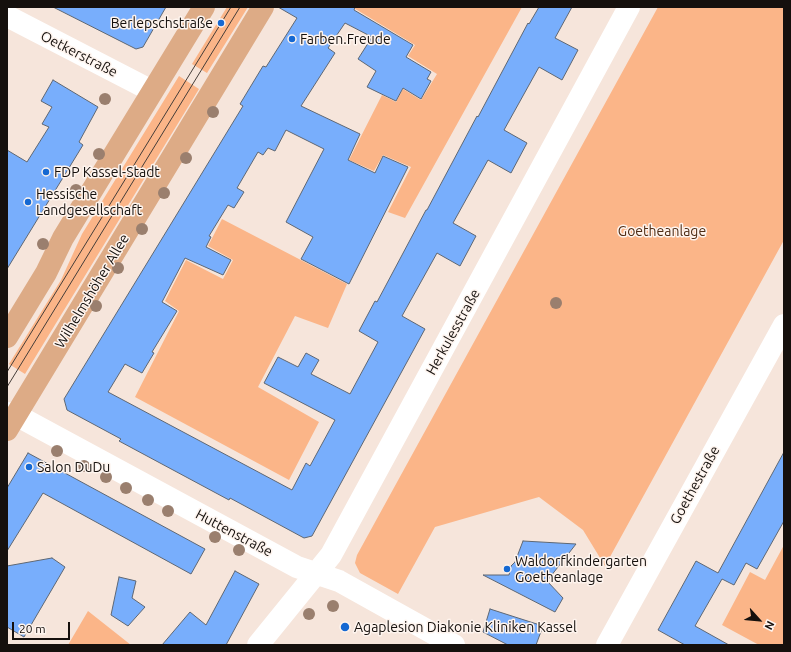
<!DOCTYPE html>
<meta charset="utf-8">
<style>
body{margin:0}
#map{position:relative;width:791px;height:652px;overflow:hidden;background:#f6e5db;font-family:Ubuntu,sans-serif}
canvas{display:block}
.frame{position:absolute;inset:0;border:8px solid #15100d;pointer-events:none}
.north{position:absolute;left:739px;top:600px;width:40px;height:40px;-webkit-text-stroke:3px #fef4ee;paint-order:stroke;rotate:117deg;font-size:11px;font-weight:700;line-height:16px;text-align:center;color:#15100d}
.north::after{content:'';display:block;margin:auto;width:14px;height:18px;background:#15100d;clip-path:polygon(50% 0,100% 100%,50% 72%,0 100%)}
.scale{position:absolute;left:12px;top:622px;width:58px;height:18px;box-sizing:border-box;border:2px solid #15100d;border-top:0;padding-left:5px;font-size:12px;line-height:14px;white-space:nowrap;color:#15100d;-webkit-text-stroke:3px #fef4ee;paint-order:stroke}
</style>
<div id="map">
<canvas width="791" height="652"></canvas>
<div class="frame"></div>
<div class="north">N</div>
<div class="scale">20 m</div>
</div>
<script>
const ctx = document.querySelector('canvas').getContext('2d');
ctx.lineJoin = 'round';
function paint(path, color) { ctx.fillStyle = color; ctx.fill(path, 'evenodd'); }
const poly = rows => new Path2D(rows.map(r => 'M' + r).join(''));
function trace(path, color, width, dash) { ctx.strokeStyle = color; ctx.lineWidth = width; ctx.lineCap = dash ? 'butt' : 'round'; ctx.setLineDash(dash || []); ctx.stroke(path); }
function label(font, color, halo, rows, align = 'center') {
  ctx.font = font + ' Ubuntu,sans-serif'; ctx.lineWidth = 3; ctx.setLineDash([]); ctx.textBaseline = 'middle'; ctx.strokeStyle = halo; ctx.fillStyle = color; for (const [text, x, y, turn = 0] of rows) {
    ctx.save(); ctx.translate(x, y); ctx.rotate((+turn || 0) * Math.PI / 180); ctx.textAlign = isNaN(turn) ? turn : align; if (halo) ctx.strokeText(text, 0, 0); ctx.fillText(text, 0, 0); ctx.restore();
  }
}
paint(poly([
 [227,7,248,7,207,73,192,64],
 [352,7,522,7,405,218,388,212,411,167,383,155,374,171,349,160,382,95,396,102,403,89,421,100,437,74,408,56,415,45],
 [658,7,784,7,784,240,605,566,583,530,539,497,435,527,398,594,360,573,355,563,357,555],
 [179,76,199,89,25,374,9,364,61,280,82,234],
 [222,219,347,284,328,328,295,316,258,387,319,422,289,480,135,397,179,311,165,301,186,260,223,279,233,260,208,246],
 [784,545,784,645,759,645,722,625,750,572,765,580],
 [88,611,131,645,68,645]
]), '#fbb588');
const building = poly([
 [53,7,166,7,143,47,136,49,53,7],
 [278,7,355,7,354,10,413,45,406,57,431,72,427,79,431,81,421,99,403,88,396,101,367,87,376,71,358,59,372,37,345,23,328,48,335,53,301,106,360,134,348,160,375,173,383,156,408,167,349,284,301,259,313,237,286,222,324,149,286,130,275,151,268,148,263,155,258,152,237,188,244,192,234,208,228,205,209,236,211,237,206,247,231,260,223,275,185,258,162,302,177,311,152,352,154,353,142,373,125,364,108,392,292,490,306,463,310,466,335,420,264,383,278,357,298,367,306,353,319,360,311,374,350,394,378,342,359,331,375,301,377,302,426,210,427,210,477,116,478,117,528,23,529,24,539,7,572,7,555,38,578,50,562,80,539,67,504,130,527,143,511,173,488,160,453,223,476,236,460,266,437,253,402,316,425,329,312,536,304,538,230,498,229,500,119,441,121,439,67,410,64,399,243,106,240,104,263,66,266,67,297,18,278,7],
 [53,80,98,107,79,142,83,145,7,269,7,150,27,162,49,127,42,124,52,107,41,101,53,80],
 [784,452,784,521,757,569,746,563,734,585,722,579,695,626,729,645,685,645,658,630,696,561,718,573,784,452],
 [28,453,205,549,191,574,43,493,7,551,7,488,28,453],
 [523,541,576,544,547,581,563,598,555,612,483,575,509,575,511,566,515,562,523,541],
 [52,558,65,567,24,637,7,627,7,566,52,558],
 [235,571,259,584,226,645,162,645,190,612,206,625,235,571],
 [119,577,136,581,132,598,145,607,128,626,111,615,119,577],
 [490,609,543,626,536,645,508,645,483,632,490,609]
]);
paint(building, '#78aefc');
trace(building, '#5e6773', 1);
trace(poly([
 [7,16,152,91],
 [7,413,16,415,297,567,339,581,454,645],
 [258,645,331,555,629,7],
 [607,645,784,325]
]), '#fff', 22);
trace(poly([
 [7,337,46,273,63,238,204,7],
 [7,430,263,7]
]), '#ddab86', 22);
trace(poly([
 [7,372,231,7],
 [7,387,240,7]
]), '#453d39', 1);
ctx.fillStyle = '#9a7f6e';
for (const [x, y] of [
 [105,99],
 [213,112],
 [99,154],
 [186,158],
 [76,190],
 [164,193],
 [142,229],
 [43,244],
 [118,268],
 [556,303],
 [96,306],
 [57,451],
 [84,466],
 [106,477],
 [126,488],
 [148,500],
 [168,511],
 [215,537],
 [239,550],
 [333,606],
 [309,614]
]) { ctx.beginPath(); ctx.arc(x, y, 6, 0, 2 * Math.PI); ctx.fill(); }
for (const [x, y, r, color] of [
 [221,23,4,"#1568d2"],
 [292,39,4,"#1568d2"],
 [46,172,4,"#1568d2"],
 [28,202,4,"#1568d2"],
 [29,467,4,"#1568d2"],
 [507,569,4,"#1568d2"],
 [345,627,5,"#1568d2"]
]) { const dot = new Path2D(); dot.arc(x, y, r, 0, 2 * Math.PI); ctx.fillStyle = color; ctx.fill(dot); trace(dot, '#fef4ee', 1.5); }
label('14px', '#15100d', '#fef4ee', [
 ["Berlepschstraße",213,23,"right"],
 ["Farben.Freude",300,39],
 ["FDP Kassel-Stadt",54,172],
 ["Hessische",36,194],
 ["Landgesellschaft",36,210],
 ["Salon DuDu",37,467],
 ["Waldorfkindergarten",515,561],
 ["Goetheanlage",515,577],
 ["Agaplesion Diakonie Kliniken Kassel",354,627]
], 'left');
label('14px', '#15100d', '#fef4ee', [
 ["Oetkerstraße",79,54,27],
 ["Wilhelmshöher Allee",92,291,-59],
 ["Herkulesstraße",453,332,-61],
 ["Goethestraße",695,485,-61],
 ["Huttenstraße",234,533,28]
]);
label('14px', '#4f2c14', '#fef4ee', [
 ["Goetheanlage",662,231]
]);
</script>
